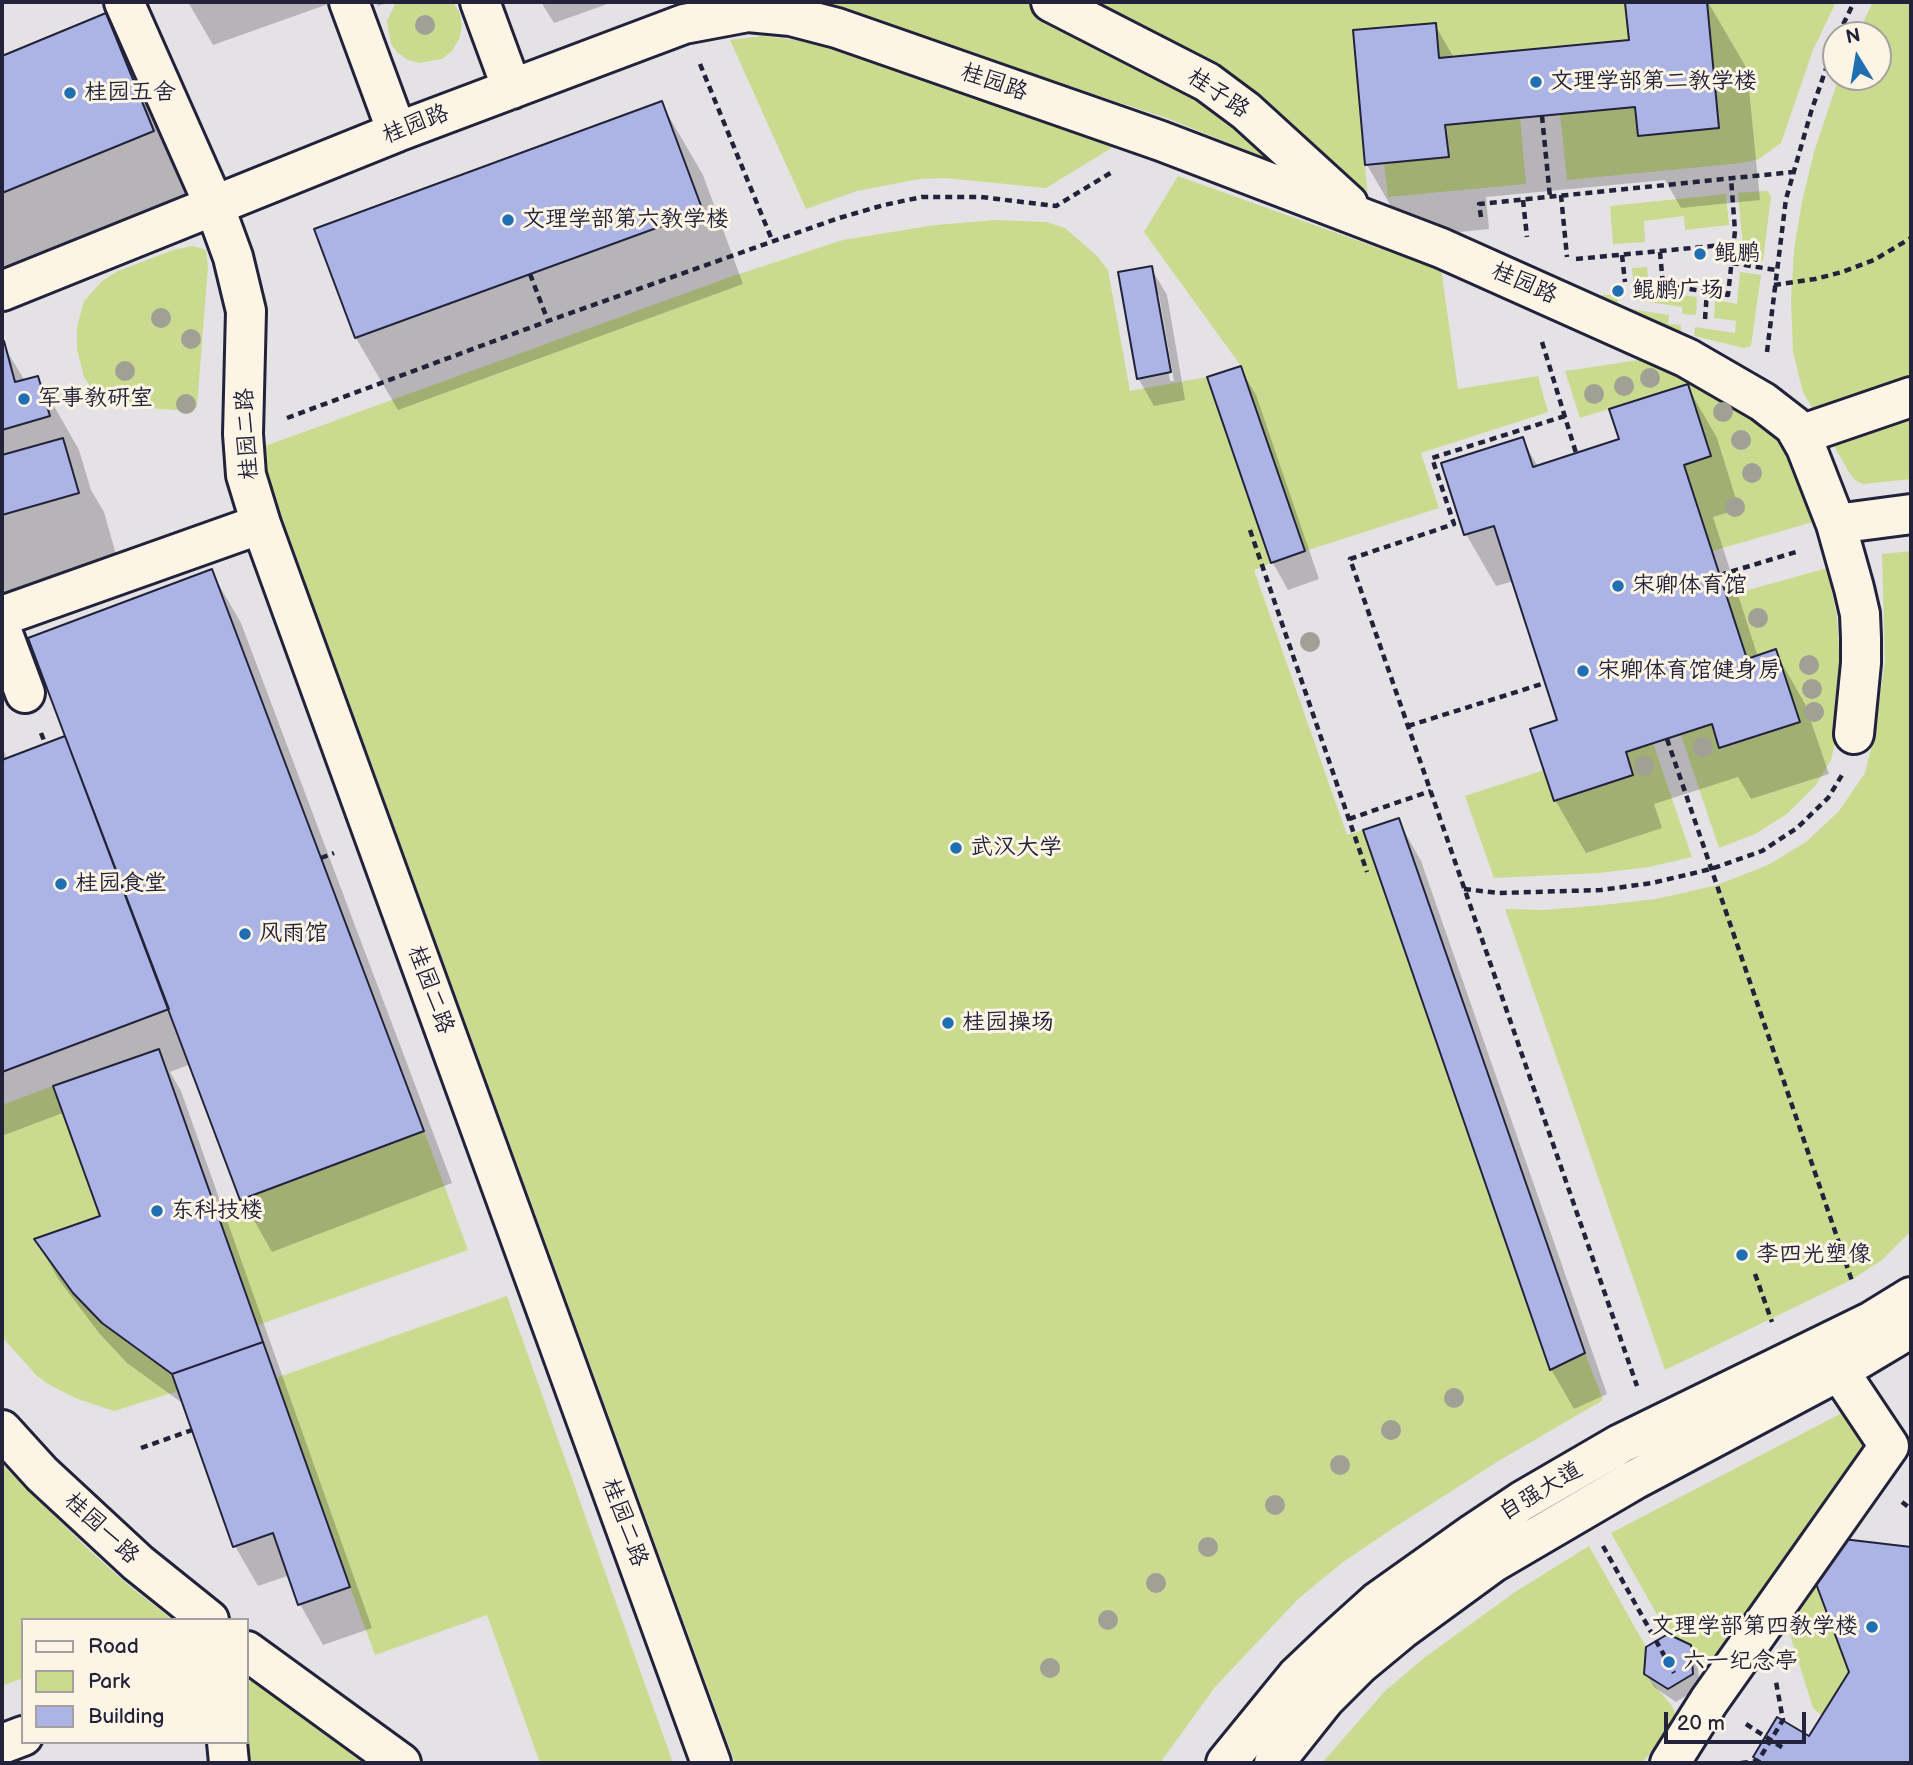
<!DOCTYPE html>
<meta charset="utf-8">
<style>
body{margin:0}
#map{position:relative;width:1913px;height:1765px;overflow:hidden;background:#fcf5e5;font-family:"Balsamiq Sans",sans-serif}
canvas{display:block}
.frame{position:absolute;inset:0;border:4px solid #22223b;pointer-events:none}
.legend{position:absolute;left:21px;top:1618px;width:228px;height:126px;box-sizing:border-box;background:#fcf5e5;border:2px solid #a5a1a1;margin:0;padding:9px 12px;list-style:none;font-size:21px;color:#22223b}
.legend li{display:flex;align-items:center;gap:14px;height:35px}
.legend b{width:35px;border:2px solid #a5a1a1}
.north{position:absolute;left:1822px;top:21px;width:70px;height:70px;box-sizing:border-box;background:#fcf5e5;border:2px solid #a5a1a1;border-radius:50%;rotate:349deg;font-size:19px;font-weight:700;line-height:28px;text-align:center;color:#22223b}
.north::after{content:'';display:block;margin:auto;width:24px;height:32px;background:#1f6fb2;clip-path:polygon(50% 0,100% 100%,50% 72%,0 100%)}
.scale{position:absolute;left:1664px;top:1712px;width:142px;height:32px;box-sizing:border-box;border:4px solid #22223b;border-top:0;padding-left:9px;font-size:21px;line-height:24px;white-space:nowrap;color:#22223b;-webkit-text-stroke:5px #fcf5e5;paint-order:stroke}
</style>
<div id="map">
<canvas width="1913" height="1765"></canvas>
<div class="frame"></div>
<ul class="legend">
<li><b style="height:9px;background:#fcf5e5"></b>Road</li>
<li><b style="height:19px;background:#cadb8f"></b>Park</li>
<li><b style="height:19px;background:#acb4e5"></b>Building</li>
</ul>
<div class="north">N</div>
<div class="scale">20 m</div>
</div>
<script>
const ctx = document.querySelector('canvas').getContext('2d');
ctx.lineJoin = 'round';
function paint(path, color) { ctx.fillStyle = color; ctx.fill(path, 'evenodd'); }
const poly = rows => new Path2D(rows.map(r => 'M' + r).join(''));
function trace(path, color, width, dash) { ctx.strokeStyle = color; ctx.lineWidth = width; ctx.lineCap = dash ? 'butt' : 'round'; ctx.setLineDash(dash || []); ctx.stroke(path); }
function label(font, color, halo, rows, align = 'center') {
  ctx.font = font + ' "Balsamiq Sans","LXGW WenKai TC",sans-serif'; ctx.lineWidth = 6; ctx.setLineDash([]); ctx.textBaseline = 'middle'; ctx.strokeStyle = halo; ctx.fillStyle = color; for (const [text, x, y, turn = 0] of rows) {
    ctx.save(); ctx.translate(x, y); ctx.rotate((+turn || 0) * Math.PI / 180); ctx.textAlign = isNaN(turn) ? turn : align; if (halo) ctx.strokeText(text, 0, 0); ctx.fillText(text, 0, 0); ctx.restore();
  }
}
paint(poly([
 [2,2,1911,2,1911,1763,2,1763],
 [1836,35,1878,35,1878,77,1836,77],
 [23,1620,247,1620,247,1742,23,1742]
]), '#e4e2e5');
paint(poly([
 [396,2,453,2,460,14,462,27,459,39,452,51,442,59,419,63,408,60,398,53,391,44,387,21],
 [817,2,1637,2,1625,3,1629,40,1439,58,1436,23,1353,30,1368,199,1169,119],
 [1707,2,1836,2,1813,50,1781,143,1759,159,1742,163,1567,180,1560,114,1635,107,1638,136,1719,128],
 [1873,2,1911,2,1911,479,1863,484,1855,480,1850,474,1803,392,1793,352,1791,300,1794,250,1802,202,1814,152,1839,77,1878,77,1878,35,1857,35],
 [762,36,820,43,1118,144,1046,188,945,178,919,179,857,191,806,209,730,40],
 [1520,118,1526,184,1388,197,1384,163,1448,157,1445,125],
 [1178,176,1395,254,1441,268,1458,389,1538,376,1548,412,1421,453,1439,508,1305,551,1241,366,1144,232],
 [1763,191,1767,191,1771,196,1763,261,1744,258,1738,193],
 [1726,194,1729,225,1685,230,1684,216,1644,221,1645,242,1613,244,1610,206],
 [996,220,1047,222,1065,228,1097,256,1108,270,1130,391,1207,377,1271,563,1254,570,1347,835,1363,830,1549,1369,1585,1353,1603,1400,1497,1462,1392,1529,1343,1562,1298,1599,1215,1687,1160,1763,735,1763,257,449,730,277,843,240,935,225],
 [193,246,206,250,208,266,197,407,189,411,108,405,101,402,84,377,77,349,77,327,84,301,102,281,118,271,173,250],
 [1647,267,1649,290,1697,297,1696,315,1682,314,1682,307,1635,300,1632,268],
 [1740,272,1761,275,1751,346,1744,348,1694,336,1695,327,1735,333,1736,321,1714,318,1715,300,1737,304],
 [1600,295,1617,295,1618,307,1669,315,1668,324,1681,325,1681,332,1601,312],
 [1646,359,1658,359,1778,432,1795,463,1813,522,1712,551,1684,465,1711,456,1688,384,1580,418,1565,371],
 [1911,551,1911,1231,1882,1260,1851,1280,1665,1370,1505,909,1544,910,1603,905,1656,899,1687,892,1717,885,1768,865,1806,842,1839,811,1865,773,1874,737,1885,662,1882,554],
 [1827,568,1837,617,1840,661,1838,730,1831,760,1816,785,1787,814,1755,834,1719,848,1681,735,1712,724,1719,747,1775,649,1747,659,1727,596],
 [1653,743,1692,857,1649,867,1599,873,1494,878,1465,796,1544,770,1554,801,1632,775,1626,752],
 [53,1086,100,1216,34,1240,73,1293,102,1323,172,1374,178,1391,114,1411,75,1398,48,1384,37,1376,2,1337,2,1105],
 [424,1131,468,1250,258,1325,215,1207,240,1200],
 [507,1296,673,1763,540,1763,487,1615,375,1655,350,1587,276,1378],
 [1842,1413,1865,1448,1717,1658,1695,1652,1678,1642,1668,1634,1611,1533],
 [2,1464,88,1549,127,1584,173,1620,23,1620,23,1678,2,1686],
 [1589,1546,1646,1647,1651,1681,1672,1706,1675,1713,1675,1723,1642,1763,1322,1763,1385,1691,1424,1658,1515,1592],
 [1815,1581,1849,1672,1822,1716,1813,1708,1786,1622],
 [258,1678,363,1763,249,1763,247,1682]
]), '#cadb8f');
paint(poly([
 [188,2,334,2,213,45],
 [376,2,390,2,378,6],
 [541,2,613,2,554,23],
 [1656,2,1708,2,1747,69,1760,200,1681,208,1665,180,1486,197,1489,229,1409,237,1367,165,1435,25,1454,58,1631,42,1627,4],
 [105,15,146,87,194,203,2,282,2,57],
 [661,103,703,175,743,284,398,410,356,338],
 [1151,268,1167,295,1185,400,1154,406,1138,378],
 [1155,295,1159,295,1174,381,1170,381],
 [2,343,25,381,38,378,79,450,91,490,104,512,119,565,2,598],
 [1240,368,1256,395,1319,579,1288,590,1273,563,1209,379],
 [1687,386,1717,438,1739,509,1713,517,1758,657,1775,651,1805,704,1829,774,1751,799,1738,777,1654,804,1662,828,1586,853,1555,800,1559,721,1514,581,1496,586,1466,534,1522,439,1538,467,1621,440],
 [211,571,241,623,452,1183,272,1252,242,1199,191,1064,170,1072,181,1091,372,1628,323,1645,300,1604,290,1575,258,1586,235,1546,185,1405,127,1363,99,1333,59,1280,36,1240,102,1217,65,1112,2,1136,2,746,7,760,67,737],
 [1398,820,1421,861,1607,1394,1574,1409,1551,1369],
 [1843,1541,1911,1549,1911,1763,1758,1763,1755,1757,1809,1739,1851,1673],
 [1689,1646,1697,1660,1700,1687,1676,1702,1654,1687,1646,1673]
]), '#0003');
const building = poly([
 [1637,2,1707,2,1719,128,1638,136,1635,107,1445,125,1449,157,1365,165,1353,30,1436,23,1439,58,1629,40,1625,3,1637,2],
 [106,13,154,131,2,193,2,56,106,13],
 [662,101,703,211,355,338,314,229,662,101],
 [1152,266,1171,372,1137,379,1118,272,1152,266],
 [2,341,4,341,15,382,38,376,50,416,2,430,2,341],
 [1241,366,1305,551,1271,563,1207,377,1241,366],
 [1688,384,1711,456,1684,465,1747,659,1776,649,1800,722,1719,748,1712,724,1626,752,1633,775,1554,801,1530,729,1557,720,1494,526,1464,535,1441,463,1523,437,1533,467,1619,439,1609,409,1688,384],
 [63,438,79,493,2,515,2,455,63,438],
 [212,569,424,1131,240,1200,28,638,212,569],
 [65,736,169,1009,2,1072,2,760,65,736],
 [1399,818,1585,1353,1550,1370,1363,830,1399,818],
 [159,1049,263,1342,172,1374,102,1323,73,1293,34,1239,100,1216,53,1086,159,1049],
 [263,1342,350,1587,298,1605,273,1533,233,1547,172,1374,263,1342],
 [1843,1539,1911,1547,1911,1763,1763,1763,1753,1757,1777,1717,1809,1736,1849,1672,1815,1581,1843,1539],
 [1668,1634,1691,1645,1693,1674,1668,1689,1644,1674,1646,1647,1668,1634]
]);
paint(building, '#acb4e5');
trace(building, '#22223b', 2);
const minor = poly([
 [124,2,214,205,233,257,246,311,243,434,246,475,261,524,711,1763],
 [349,2,397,132],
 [480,2,512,89],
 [1051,2,1207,82,1246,111,1348,204],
 [2,291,397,132,684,24,748,12,791,16,837,28,1161,141,1441,248,1687,358,1763,402,1794,426,1806,447,1836,524,1854,588,1860,614,1861,638,1861,663,1854,734],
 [1800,435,1911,397],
 [1836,524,1911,514],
 [2,616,261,524],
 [2,631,25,693],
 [2,1430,42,1474,138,1563,209,1620],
 [247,1651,401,1763],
 [227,1742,229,1763],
 [2,1744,23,1736],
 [1226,1763,1297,1676,1336,1639,1377,1602,1474,1533,1522,1501,1620,1444,1872,1321,1911,1297],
 [1274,1763,1325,1699,1360,1664,1401,1630,1494,1562,1634,1480,1839,1371,1911,1328],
 [1670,1763,1709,1701,1889,1446,1839,1371]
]);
trace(minor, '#22223b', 44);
trace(poly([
 [1838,35,1854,2],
 [700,64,772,240],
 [1542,116,1550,197],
 [1561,195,1567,257],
 [1523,200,1527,237],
 [1481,217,1479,204,1793,172],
 [1660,252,1663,285,1728,295,1735,231,1731,178],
 [1622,255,1625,282],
 [1576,259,1734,244],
 [1732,263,1776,270],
 [530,274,548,321],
 [1774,285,1815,279,1842,272,1874,260,1911,238],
 [1705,319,1707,291],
 [1542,342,1576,453],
 [1767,352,1786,199,1811,112,1836,40],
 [1565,416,1432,458,1454,524,1350,559,1637,1386],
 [287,418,548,321,839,218,884,205,922,197,981,197,1056,206,1112,172],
 [1250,530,1367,872],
 [1720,575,1799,551],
 [1408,726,1545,683],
 [41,733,45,743],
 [1667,739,1852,1281],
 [1349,819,1431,791],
 [321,858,334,853],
 [1464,889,1499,893,1601,890,1652,883,1711,869,1762,851,1797,828,1828,798,1842,775],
 [1755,1274,1772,1322],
 [141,1448,192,1430],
 [1902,1502,1911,1509],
 [1603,1546,1674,1673],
 [1746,1724,1786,1750],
 [1741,1763,1758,1761,1783,1720,1776,1682]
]), '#22223b', 4.5, [7, 5]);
trace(minor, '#fcf5e5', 38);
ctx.fillStyle = '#a0a095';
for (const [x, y] of [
 [425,25],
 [161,318],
 [191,339],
 [125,371],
 [1650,378],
 [1624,386],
 [1594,394],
 [186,404],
 [1723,412],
 [1741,440],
 [1752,473],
 [1735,507],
 [1758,618],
 [1310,642],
 [1809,665],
 [1812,689],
 [1814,712],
 [1703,747],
 [1644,766],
 [1454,1398],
 [1391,1430],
 [1340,1465],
 [1275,1505],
 [1208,1547],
 [1156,1583],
 [1108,1620],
 [1050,1668]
]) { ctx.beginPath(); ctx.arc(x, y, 10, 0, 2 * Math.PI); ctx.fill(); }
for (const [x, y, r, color] of [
 [1536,82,7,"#1f6fb2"],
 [70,93,7,"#1f6fb2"],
 [508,220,7,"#1f6fb2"],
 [1700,254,7,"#1f6fb2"],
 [1618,291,7,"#1f6fb2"],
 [24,399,7,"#1f6fb2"],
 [1618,586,7,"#1f6fb2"],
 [1583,671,7,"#1f6fb2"],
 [956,848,7,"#1f6fb2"],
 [61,884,7,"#1f6fb2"],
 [245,934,7,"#1f6fb2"],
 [948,1023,7,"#1f6fb2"],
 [157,1211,7,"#1f6fb2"],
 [1742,1255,7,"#1f6fb2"],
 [1872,1627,7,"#1f6fb2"],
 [1669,1662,7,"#1f6fb2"]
]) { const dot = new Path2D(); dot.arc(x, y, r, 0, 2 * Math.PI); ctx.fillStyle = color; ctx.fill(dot); trace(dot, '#fcf5e5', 2.5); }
label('23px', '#22223b', '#fcf5e5', [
 ["文理学部第二教学楼",1550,82],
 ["桂园五舍",84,93],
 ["文理学部第六教学楼",522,220],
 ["鲲鹏",1714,254],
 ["鲲鹏广场",1632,291],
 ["军事教研室",38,399],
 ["宋卿体育馆",1632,586],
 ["宋卿体育馆健身房",1597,671],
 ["武汉大学",970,848],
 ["桂园食堂",75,884],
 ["风雨馆",259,934],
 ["桂园操场",962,1023],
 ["东科技楼",171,1211],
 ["李四光塑像",1756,1255],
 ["文理学部第四教学楼",1858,1627,"right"],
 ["六一纪念亭",1683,1662]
], 'left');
label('23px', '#22223b', '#fcf5e5', [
 ["桂园路",994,83,19],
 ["桂子路",1218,94,34],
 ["桂园路",416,125,-21],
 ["桂园路",1524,284,24],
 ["桂园二路",248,434,-93],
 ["桂园二路",430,990,70],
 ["自强大道",1541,1492,-31],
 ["桂园二路",624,1523,70],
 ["桂园一路",101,1529,43]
]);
</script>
